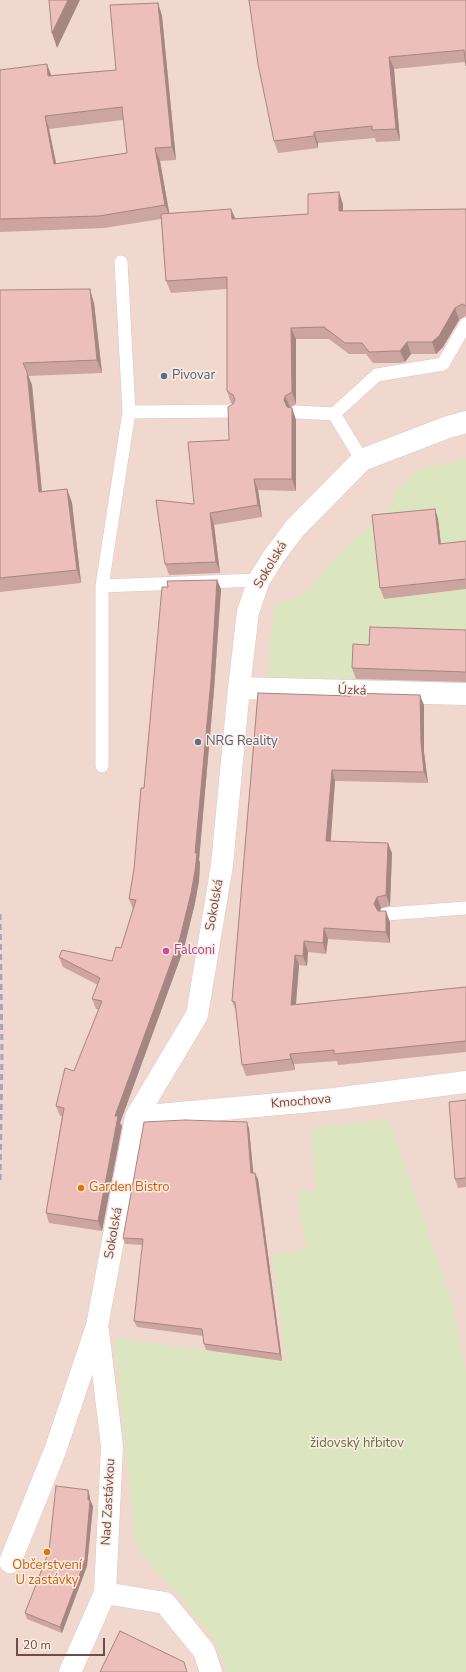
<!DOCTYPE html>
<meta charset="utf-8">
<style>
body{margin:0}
#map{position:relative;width:466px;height:1672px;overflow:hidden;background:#fae8e0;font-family:"Nunito Sans",sans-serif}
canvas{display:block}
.scale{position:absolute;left:16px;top:1638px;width:89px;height:18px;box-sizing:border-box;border:2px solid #6e4c4a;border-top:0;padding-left:5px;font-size:12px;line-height:14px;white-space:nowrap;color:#6e4c4a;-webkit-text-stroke:3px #fdede5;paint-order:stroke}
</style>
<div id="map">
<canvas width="466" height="1672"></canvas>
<div class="scale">20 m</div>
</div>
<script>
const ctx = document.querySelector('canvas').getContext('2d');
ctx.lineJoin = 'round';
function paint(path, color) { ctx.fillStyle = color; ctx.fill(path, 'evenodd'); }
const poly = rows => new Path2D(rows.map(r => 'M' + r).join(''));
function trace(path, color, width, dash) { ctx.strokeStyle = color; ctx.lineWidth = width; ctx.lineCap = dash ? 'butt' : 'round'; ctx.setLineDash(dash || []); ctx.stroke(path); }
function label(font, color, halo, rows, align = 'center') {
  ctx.font = font + ' "Nunito Sans",sans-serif'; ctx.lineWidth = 3; ctx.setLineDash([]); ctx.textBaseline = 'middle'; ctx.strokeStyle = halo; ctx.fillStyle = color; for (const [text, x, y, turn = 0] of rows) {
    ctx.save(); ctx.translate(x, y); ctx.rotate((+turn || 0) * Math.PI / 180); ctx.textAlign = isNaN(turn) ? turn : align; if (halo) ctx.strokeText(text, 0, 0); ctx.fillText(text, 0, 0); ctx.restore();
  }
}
paint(poly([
 [0,0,466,0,466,1672,0,1672]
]), '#f1d8cf');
paint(poly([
 [466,458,466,552,384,599,466,589,466,641,373,655,357,655,356,681,267,677,274,605,301,596,345,548,386,512,397,490,420,469],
 [389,1119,453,1304,466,1374,466,1672,226,1672,215,1641,177,1594,138,1549,136,1549,114,1338,286,1361,272,1255,306,1249,297,1191,316,1191,311,1128]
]), '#dbe5c0');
const lane = poly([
 [121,262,129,412,102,586,259,580],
 [129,412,231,411],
 [296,412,334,414,362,460],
 [334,414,377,375,443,364,466,324],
 [102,766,102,586],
 [386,914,466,908]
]);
const street = poly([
 [239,688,466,694],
 [136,1117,334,1099,466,1082],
 [10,1562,55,1451,97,1326,136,1117,197,1015,222,865,239,688,248,612,259,580,274,556,295,528,362,460,448,427,466,422],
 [105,1593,165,1603,204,1651,211,1672],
 [70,1672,105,1593,112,1446,98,1331]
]);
trace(lane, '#dfc5c0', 14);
trace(street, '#dfc5c0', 23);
trace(lane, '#fff', 13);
trace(street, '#fff', 22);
trace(poly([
 [0,914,2,1052,0,1184]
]), '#a8a1c1', 3, [6, 4]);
paint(poly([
 [466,0,465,62,394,69,400,141,376,142,375,138,318,143,318,148,278,153,274,141],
 [158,3,162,16,176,160,160,161,169,213,235,219,308,214,343,204,343,211,466,209,466,316,459,320,443,347,436,354,411,354,405,362,400,363,373,363,366,354,349,354,329,339,296,339,296,404,289,408,292,408,296,420,296,491,258,490,262,517,214,525,220,573,169,575,165,564,194,504,229,440,233,404,231,403,227,391,227,289,171,293,166,281,161,219,104,228,0,232,0,70,51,75,116,70],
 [123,120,127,153,56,164,49,129],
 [0,290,94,303,102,373,28,376,32,385,42,491,67,489,72,503,81,583,0,592],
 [435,509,438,519,441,544,466,541,466,589,384,599,380,588],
 [217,580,221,589,214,690,199,860,200,863,199,881,195,903,184,948,120,1123,122,1126,102,1231,49,1223,46,1213,62,1116,60,1116,56,1106,74,1071,99,1010,96,1009,92,999,98,985,63,967,59,957,112,961,121,948,133,909,129,899,134,869,144,788,168,587],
 [466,630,466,682,356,679,352,668,369,645],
 [258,693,424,705,424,752,428,783,335,781,330,842,392,853,390,906,381,908,380,911,390,922,390,943,328,939,326,954,308,952,307,966,299,965,296,1004,466,987,466,1052,338,1065,337,1061,294,1064,295,1070,246,1076,242,1065,236,1011,232,1001],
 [466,1100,466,1187,458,1188,455,1179],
 [249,1128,253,1173,258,1179,282,1361,206,1350,204,1344,203,1336,137,1327,134,1321,143,1245,125,1244,123,1238],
 [90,1497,90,1500,93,1506,87,1566,62,1633,27,1619,25,1613]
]), '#cca4a0');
paint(poly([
 [68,0,80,0,57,48,52,33],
 [158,3,162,16,176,160,172,147],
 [389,57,394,69,400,141,396,129],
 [47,64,52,77,48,76],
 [45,116,49,129,59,177,54,164],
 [314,132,318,143,318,148,314,136],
 [155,148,160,161,170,217,165,205],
 [339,192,343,204,343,222,339,211],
 [231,209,236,220,232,219],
 [90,289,94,303,102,373,97,360],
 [455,308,459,320,443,347,436,354,432,342],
 [291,328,296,339,296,404,292,392],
 [407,342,411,354,405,362,400,351],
 [27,372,32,385,43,505,39,492],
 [285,396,290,407,288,412,284,400],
 [292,408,296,420,296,491,292,479],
 [254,479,258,490,262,517,258,505],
 [67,489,72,503,81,583,77,570],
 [435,509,438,519,442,555,439,544],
 [210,513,214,525,220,573,216,562],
 [217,580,221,589,214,690,199,860,200,863,199,881,195,903,184,948,120,1123,122,1126,102,1231,98,1221,115,1116,195,853],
 [420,695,424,705,424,752,428,783,424,772,421,742],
 [332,770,335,781,330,852,326,841],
 [388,843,392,853,390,906,386,895],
 [377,897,381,908,378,914,374,904],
 [386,911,390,922,390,943,386,932],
 [324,928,328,939,326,954,323,943],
 [304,941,308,952,307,966,303,956],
 [295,955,299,965,295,1015,291,1005],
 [290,1054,294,1064,295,1070,291,1059],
 [247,1122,249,1128,254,1180,251,1173],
 [255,1173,258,1179,282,1361,280,1354],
 [88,1490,90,1497,90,1505,90,1500,93,1506,87,1566,62,1633,60,1627,88,1500]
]), '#a68682');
const building = poly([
 [49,0,68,0,52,33,49,0],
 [249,0,466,0,466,66,464,50,389,57,396,129,372,130,372,126,314,132,314,136,274,141,258,64,249,0],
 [158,3,172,147,155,148,165,205,99,216,0,219,0,70,47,64,48,76,116,70,110,5,158,3],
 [122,107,127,153,54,164,45,116,122,107],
 [339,192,339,211,466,209,466,306,462,304,455,308,439,336,432,342,407,342,400,351,395,351,369,352,362,343,345,343,324,327,291,328,292,392,285,396,284,400,287,407,292,408,292,479,254,479,258,505,210,513,216,562,165,564,156,500,194,504,188,442,229,440,228,407,233,404,235,400,233,395,227,391,227,277,166,281,161,214,231,209,232,219,308,214,308,194,339,192],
 [90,289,97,360,23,363,27,372,39,492,67,489,77,570,0,578,0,290,90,289],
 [435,509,439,544,466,541,466,579,380,588,372,515,435,509],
 [217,580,211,680,195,853,197,853,195,871,191,893,180,938,115,1116,118,1116,98,1221,46,1213,64,1108,56,1106,65,1068,74,1071,102,1001,92,999,100,978,59,957,62,950,112,961,116,947,121,948,136,900,129,899,134,869,141,788,144,788,162,587,168,587,167,581,217,580],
 [370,627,466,630,466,672,352,668,353,644,369,645,370,627],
 [258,693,351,696,351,693,420,695,421,742,424,772,332,770,326,841,388,843,386,895,377,897,374,904,378,911,386,911,386,932,324,928,323,943,304,941,303,956,295,955,291,1005,466,987,466,1041,334,1054,334,1050,290,1054,291,1059,242,1065,235,1002,232,1001,258,693],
 [466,1100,466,1178,455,1179,449,1102,466,1100],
 [185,1120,247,1122,251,1173,255,1173,280,1354,204,1344,202,1329,134,1321,143,1239,123,1238,144,1122,185,1120],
 [56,1486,88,1490,88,1500,90,1500,85,1560,60,1627,25,1613,49,1551,56,1486],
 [120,1631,184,1662,187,1672,100,1672,120,1631]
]);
paint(building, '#edbfba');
trace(building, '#a68682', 1);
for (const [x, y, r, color] of [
 [164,376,4,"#5c6f8a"],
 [198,742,4,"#5c6f8a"],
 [166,951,4,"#d1479c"],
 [81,1188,4,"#e8710a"],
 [47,1552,4,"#e8710a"]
]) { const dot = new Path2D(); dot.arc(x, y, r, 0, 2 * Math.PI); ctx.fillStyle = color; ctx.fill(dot); trace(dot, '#fdede5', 1.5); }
label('13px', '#4e5e75', '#fdede5', [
 ["Pivovar",172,376],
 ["NRG Reality",206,742]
], 'left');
label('13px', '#6e4c4a', '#fdede5', [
 ["Sokolská",271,565,-59],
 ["Úzká",352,691,2],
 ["Sokolská",215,905,-80],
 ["Kmochova",301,1102,-5],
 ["Sokolská",114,1233,-80],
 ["Nad Zastávkou",109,1502,-87]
]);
label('13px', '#b23c85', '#fdede5', [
 ["Falconi",174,951]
], 'left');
label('13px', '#c56008', '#fdede5', [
 ["Garden Bistro",89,1188],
 ["Občerstvení",47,1566,"center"],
 ["U zastávky",47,1581,"center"]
], 'left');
label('13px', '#607343', '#fdede5', [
 ["židovský hřbitov",357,1444]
]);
</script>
